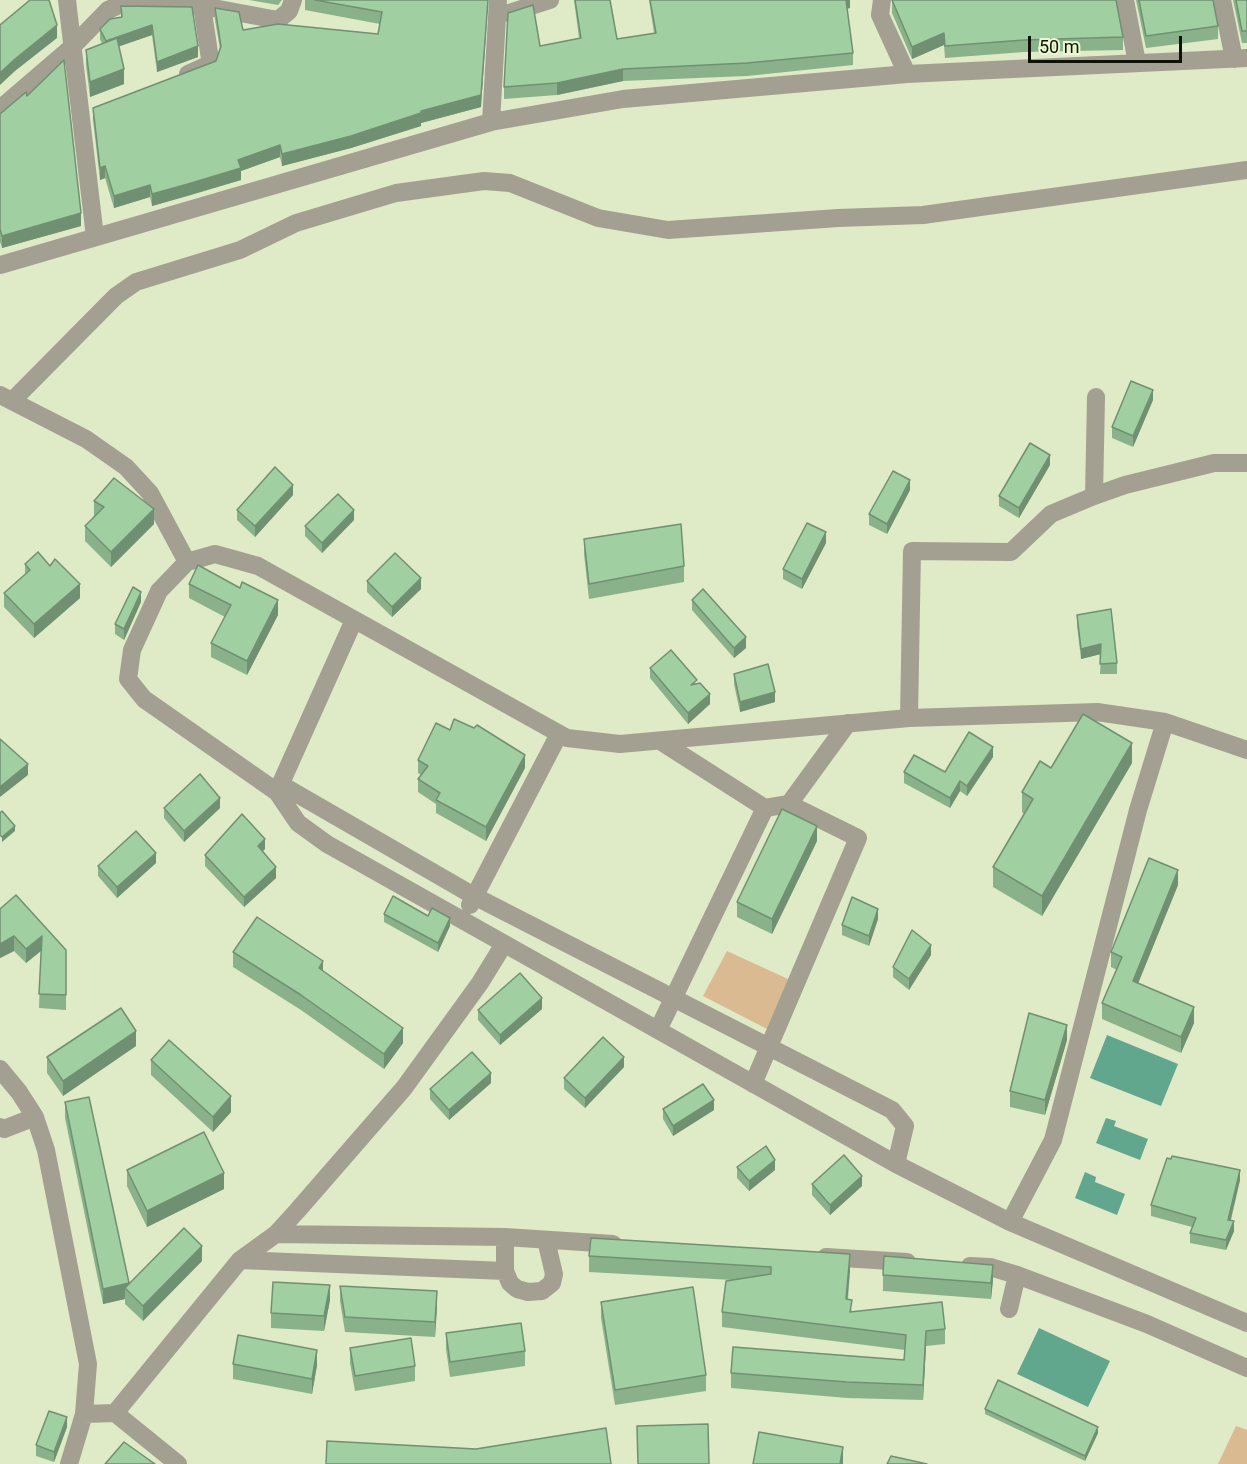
<!DOCTYPE html>
<style>
body{margin:0}
#map{position:relative;width:1247px;height:1464px;overflow:hidden;background:#dfeac6;font-family:Roboto,sans-serif}
canvas{display:block}
.scale{position:absolute;left:1028px;top:36px;width:154px;height:27px;box-sizing:border-box;border:3px solid #0f1307;border-top:0;padding-left:8px;font-size:18px;line-height:21px;white-space:nowrap;color:#0f1307;-webkit-text-stroke:4px #ecf8d3;paint-order:stroke}
</style>
<div id="map">
<canvas width="1247" height="1464"></canvas>
<div class="scale">50 m</div>
</div>
<script>
const ctx = document.querySelector('canvas').getContext('2d');
ctx.lineJoin = 'round';
function paint(path, color) { ctx.fillStyle = color; ctx.fill(path, 'evenodd'); }
const poly = rows => new Path2D(rows.map(r => 'M' + r).join(''));
function trace(path, color, width, dash) { ctx.strokeStyle = color; ctx.lineWidth = width; ctx.lineCap = dash ? 'butt' : 'round'; ctx.setLineDash(dash || []); ctx.stroke(path); }
paint(poly([
 [727,951,788,979,769,1030,703,996],
 [1236,1426,1247,1430,1247,1464,1218,1464]
]), '#dabb91');
paint(poly([
 [1107,1035,1178,1064,1161,1106,1090,1078],
 [1106,1118,1116,1121,1114,1126,1148,1139,1140,1160,1096,1143],
 [1085,1172,1096,1177,1095,1182,1125,1194,1117,1215,1075,1198],
 [1039,1328,1110,1361,1088,1407,1017,1374]
]), '#61a78d');
trace(poly([
 [67,0,95,237],
 [882,0,880,15,907,74],
 [1125,0,1137,63],
 [1222,0,1234,59],
 [509,13,550,0],
 [188,74,208,65,210,59,202,6],
 [0,109,72,47,108,10,119,5,202,6,278,20,289,11,293,0],
 [491,122,498,0],
 [0,265,491,122,623,99,907,74,1247,58],
 [0,395,86,439,126,467,150,493,187,562],
 [13,400,116,296,136,282,240,250,296,223,396,193,484,181,510,183,598,218,668,230,838,218,923,215,1247,170],
 [1094,496,1096,397],
 [909,718,912,551,1011,552,1051,514,1094,496,1125,485,1214,463,1247,463],
 [660,741,765,808,789,804,858,838,753,1084],
 [1247,750,1165,722,1097,712,909,718,620,744,567,738,258,566,215,554,187,562,159,591,132,650,128,679,144,699,277,792,298,823,327,844,896,1164,1010,1222,1247,1323],
 [280,784,474,896,892,1110,905,1126,896,1164],
 [277,792,354,620],
 [789,804,848,723],
 [470,905,559,734],
 [658,1030,765,808],
 [0,1069,19,1092,35,1117,46,1150,88,1364,84,1414,69,1464],
 [0,1127,4,1129,35,1117],
 [1010,1222,1053,1140,1138,810,1165,722],
 [276,1234,505,1237,613,1244],
 [505,1237,505,1271,510,1283,517,1289,528,1292,542,1291,552,1283,554,1274,546,1240],
 [826,1257,907,1262],
 [240,1260,505,1271],
 [970,1266,990,1267,1017,1275,1147,1324,1247,1368],
 [1009,1309,1017,1275],
 [115,1413,178,1464],
 [84,1414,115,1413,240,1260,276,1234,297,1211,404,1088,480,983,504,944]
]), '#a3a091', 18);
paint(poly([
 [249,0,282,0,278,5],
 [305,0,488,0,481,107,421,123,421,126,351,148,282,166,280,157,241,171,241,180,188,196,152,206,150,197,114,208,105,178,100,180,93,120,93,108,216,61,220,49,215,20,215,8,243,30,378,34,380,24,305,10],
 [574,0,610,0,617,39,654,33,649,0,850,0,850,8,847,9,853,53,853,65,747,76,623,81,557,95,504,99,504,87,540,46,579,38],
 [892,0,1123,37,1123,50,1024,52,945,58,944,45,912,59,892,13],
 [1136,0,1213,0,1218,26,1218,39,1146,48],
 [1233,0,1247,0,1247,43,1242,43],
 [121,6,198,57,157,72,152,35,119,46,124,84,90,97,86,65,86,50,102,44,100,39,100,29,121,17],
 [0,114,81,226,2,248,0,242],
 [1153,400,1133,447,1112,438,1112,427],
 [1050,465,1019,518,999,506,999,496],
 [910,490,887,534,869,525,869,514],
 [293,495,255,537,237,520,237,510],
 [94,501,154,524,111,567,85,541,85,526,94,516],
 [354,520,322,553,305,536,305,526],
 [584,539,684,566,684,582,589,599,584,554],
 [826,543,802,589,783,579,783,569],
 [25,564,80,598,34,638,4,607,4,593,25,574],
 [367,581,421,589,392,617,367,592],
 [189,584,240,588,278,615,247,675,211,657,211,643,225,617,189,598],
 [692,600,746,648,734,658,692,610],
 [141,602,124,640,115,634,115,624],
 [1077,615,1117,663,1117,674,1100,674,1101,654,1081,659,1077,625],
 [650,668,697,684,710,704,688,724,650,678],
 [734,674,775,702,740,712,734,684],
 [993,757,967,796,960,791,950,808,904,783,904,772,945,772],
 [418,760,525,768,486,841,436,813,436,804,418,792,418,779,421,775,418,773],
 [1132,763,1042,916,993,887,993,867,1024,814,1022,812,1022,792,1051,768],
 [164,808,220,808,184,842,164,818],
 [817,841,772,934,737,917,737,902],
 [265,849,262,851,276,878,244,907,205,866,205,855],
 [156,863,117,898,98,876,98,866],
 [1178,885,1138,983,1194,1023,1181,1053,1102,1019,1102,1003,1117,970,1111,967,1111,952],
 [0,909,66,950,66,1010,39,1008,41,951,26,963,14,951,0,958],
 [384,914,450,926,438,952,384,922],
 [878,919,869,946,842,935,842,925],
 [233,952,323,971,403,1043,384,1069,301,1010,233,967],
 [931,955,909,990,893,977,893,967],
 [542,1009,500,1045,478,1020,478,1010],
 [1067,1040,1045,1115,1010,1107,1010,1091],
 [136,1046,63,1096,47,1073,47,1057],
 [151,1060,231,1112,213,1132,151,1075],
 [624,1067,585,1108,564,1089,564,1078],
 [491,1083,449,1120,430,1099,430,1089],
 [65,1102,129,1285,202,1261,143,1321,125,1304,125,1299,103,1304,65,1118],
 [663,1109,714,1110,673,1136,663,1119],
 [737,1167,775,1170,749,1191,737,1178],
 [127,1170,224,1189,147,1227,127,1186],
 [1240,1180,1231,1220,1234,1231,1226,1250,1190,1243,1190,1233,1192,1227,1151,1216,1151,1205],
 [812,1184,862,1186,830,1215,812,1195],
 [589,1256,850,1270,848,1299,852,1312,945,1329,945,1344,926,1346,923,1400,847,1398,731,1388,731,1373,904,1360,905,1350,722,1327,722,1312,732,1280,589,1272],
 [883,1275,993,1280,991,1299,883,1291],
 [340,1286,437,1306,435,1337,345,1332,340,1301],
 [330,1300,324,1331,271,1328,271,1313],
 [601,1302,706,1375,706,1391,615,1405,601,1318],
 [446,1333,525,1351,525,1366,450,1377,446,1349],
 [350,1348,415,1366,415,1381,355,1391,350,1363],
 [233,1364,317,1365,312,1394,233,1379],
 [985,1409,1098,1433,1085,1461,985,1414],
 [67,1427,54,1462,36,1456,36,1445]
]), '#8ab28a');
paint(poly([
 [488,0,481,107,421,123,421,126,351,148,282,166,282,154,421,111],
 [845,0,850,0,850,8,845,9],
 [57,25,57,38,15,71,0,85,0,73,15,59],
 [152,25,152,35,106,51,106,41],
 [944,33,944,45,912,59,912,47],
 [198,46,198,57,157,72,157,62],
 [124,69,124,84,90,97,90,82],
 [623,69,623,81,557,95,557,83],
 [280,145,280,157,241,171,241,180,152,206,152,194,238,160],
 [105,166,105,178,100,180,100,168],
 [150,185,150,197,114,208,114,196],
 [81,213,81,226,2,248,2,236],
 [1153,390,1153,400,1133,447,1133,436],
 [1050,455,1050,465,1019,518,1019,508],
 [910,480,910,490,887,534,887,524],
 [293,485,293,495,255,537,255,526],
 [154,509,154,524,111,567,111,552],
 [354,510,354,520,322,553,322,543],
 [826,532,826,543,802,589,802,579],
 [421,578,421,589,392,617,392,607],
 [80,584,80,598,34,638,34,624],
 [141,592,141,602,124,640,124,629],
 [278,600,278,615,247,675,247,661],
 [746,637,746,648,734,658,734,648],
 [1101,644,1101,654,1081,659,1081,649],
 [775,692,775,702,740,712,740,702],
 [710,694,710,704,688,724,688,713],
 [1132,743,1132,763,1042,916,1042,896],
 [993,747,993,757,967,796,967,786],
 [525,755,525,768,486,841,486,827],
 [28,764,28,775,0,797,0,787],
 [960,781,960,791,950,808,950,798],
 [220,798,220,808,184,842,184,831],
 [15,826,15,831,2,842,2,837],
 [817,826,817,841,772,934,772,919],
 [265,839,265,849,258,856,258,846],
 [156,853,156,863,117,898,117,887],
 [276,867,276,878,244,907,244,897],
 [1178,870,1178,885,1133,996,1133,981],
 [878,909,878,919,869,946,869,936],
 [450,918,450,926,438,952,438,943],
 [14,936,14,951,0,958,0,944],
 [42,936,42,950,26,963,26,949],
 [931,945,931,955,909,990,909,979],
 [323,961,323,976,319,968],
 [542,998,542,1009,500,1045,500,1035],
 [1194,1007,1194,1023,1181,1053,1181,1037],
 [1067,1025,1067,1040,1045,1115,1045,1100],
 [403,1028,403,1043,384,1069,384,1054],
 [136,1031,136,1046,63,1096,63,1081],
 [624,1057,624,1067,585,1108,585,1098],
 [491,1073,491,1083,449,1120,449,1110],
 [231,1096,231,1112,213,1132,213,1117],
 [714,1100,714,1110,673,1136,673,1126],
 [775,1160,775,1170,749,1191,749,1181],
 [1240,1170,1240,1180,1228,1230,1228,1220],
 [224,1173,224,1189,147,1227,147,1211],
 [862,1176,862,1186,830,1215,830,1205],
 [1234,1221,1234,1231,1226,1250,1226,1240],
 [202,1246,202,1261,143,1321,143,1306],
 [850,1254,850,1270,846,1314,846,1299],
 [993,1265,993,1280,991,1299,991,1283],
 [129,1283,129,1292,125,1288,125,1299,103,1304,103,1289],
 [330,1285,330,1300,324,1331,324,1316],
 [437,1291,437,1306,435,1337,435,1322],
 [926,1331,926,1346,923,1400,923,1385],
 [317,1350,317,1365,312,1394,312,1379],
 [67,1417,67,1427,54,1462,54,1452],
 [1098,1427,1098,1433,1085,1461,1085,1456],
 [843,1447,843,1464,840,1464]
]), '#709171');
const building = poly([
 [30,0,49,0,57,25,15,59,0,73,0,25,30,0],
 [315,0,488,0,481,95,421,111,421,113,351,136,282,154,280,145,238,160,241,168,188,184,152,194,150,185,114,196,105,166,100,168,93,108,216,61,221,46,215,8,239,12,243,30,278,24,378,34,382,12,315,0],
 [575,0,610,0,617,39,656,33,650,0,846,0,853,53,747,63,623,69,557,83,504,87,508,13,533,5,540,46,581,38,575,0],
 [892,0,1116,0,1123,37,1024,40,945,46,944,33,912,47,892,0],
 [1139,0,1213,0,1218,26,1146,36,1139,0],
 [1236,0,1247,0,1247,31,1242,31,1236,0],
 [121,6,192,7,198,46,157,62,152,25,106,41,100,29,110,19,122,17,121,6],
 [117,38,124,69,90,82,86,50,117,38],
 [64,60,81,213,2,236,0,229,0,114,26,92,27,96,64,60],
 [1131,381,1153,390,1133,436,1112,427,1131,381],
 [1030,443,1050,455,1019,508,999,496,1030,443],
 [275,467,293,485,255,526,237,510,275,467],
 [893,471,910,480,887,524,869,514,893,471],
 [114,478,154,509,111,552,85,526,104,507,94,501,114,478],
 [338,494,354,510,322,543,305,526,338,494],
 [807,523,826,532,802,579,783,569,807,523],
 [681,524,684,566,589,584,584,539,681,524],
 [38,552,50,566,55,559,80,584,34,624,4,593,30,570,25,564,38,552],
 [395,553,421,578,392,607,367,581,395,553],
 [198,565,240,588,242,582,278,600,247,661,211,643,231,605,189,584,198,565],
 [133,587,141,592,124,629,115,624,133,587],
 [703,589,746,637,734,648,692,600,703,589],
 [1111,609,1117,663,1100,664,1101,644,1081,649,1077,615,1111,609],
 [671,650,697,680,691,685,700,683,710,694,688,713,650,668,671,650],
 [768,664,775,692,740,702,734,674,768,664],
 [1083,714,1132,743,1042,896,993,867,1033,799,1022,792,1040,761,1051,768,1083,714],
 [454,719,474,728,477,725,525,755,486,827,436,800,440,793,418,779,428,766,418,760,436,723,450,730,454,719],
 [969,732,993,747,967,786,960,781,950,798,904,772,914,755,945,772,969,732],
 [0,739,28,764,0,787,0,739],
 [200,774,220,798,184,831,164,808,200,774],
 [782,809,817,826,772,919,737,902,782,809],
 [2,811,15,826,2,837,0,835,0,813,2,811],
 [242,814,265,839,258,846,276,867,244,897,205,855,242,814],
 [136,831,156,853,117,887,98,866,136,831],
 [1149,858,1178,870,1133,981,1194,1007,1181,1037,1102,1003,1122,957,1111,952,1149,858],
 [16,895,66,950,66,995,39,994,42,936,26,949,14,936,0,944,0,909,16,895],
 [393,896,428,916,432,908,450,918,438,943,384,914,393,896],
 [852,897,878,909,869,936,842,925,852,897],
 [257,917,323,961,319,968,403,1028,384,1054,301,995,233,952,257,917],
 [912,930,931,945,909,979,893,967,912,930],
 [520,973,542,998,500,1035,478,1010,520,973],
 [121,1008,136,1031,63,1081,47,1057,121,1008],
 [1029,1013,1067,1025,1045,1100,1010,1091,1029,1013],
 [603,1037,624,1057,585,1098,564,1078,603,1037],
 [169,1040,231,1096,213,1117,151,1060,169,1040],
 [472,1052,491,1073,449,1110,430,1089,472,1052],
 [703,1084,714,1100,673,1126,663,1109,703,1084],
 [89,1097,129,1283,103,1289,65,1102,89,1097],
 [204,1132,224,1173,147,1211,127,1170,204,1132],
 [766,1146,775,1160,749,1181,737,1167,766,1146],
 [844,1155,862,1176,830,1205,812,1184,844,1155],
 [1172,1156,1240,1170,1228,1220,1234,1221,1226,1240,1190,1233,1196,1218,1151,1205,1167,1158,1171,1159,1172,1156],
 [184,1228,202,1246,143,1306,125,1288,184,1228],
 [591,1238,850,1254,846,1299,852,1300,850,1312,942,1302,945,1329,926,1331,923,1385,847,1382,731,1373,733,1347,904,1360,906,1335,722,1312,726,1281,771,1274,771,1267,589,1256,591,1238],
 [884,1256,993,1265,991,1283,883,1275,884,1256],
 [273,1282,330,1285,324,1316,271,1313,273,1282],
 [340,1286,437,1291,435,1322,345,1317,340,1286],
 [693,1287,706,1375,615,1390,601,1302,693,1287],
 [521,1323,525,1351,450,1362,446,1333,521,1323],
 [238,1335,317,1350,312,1379,233,1364,238,1335],
 [411,1338,415,1366,355,1376,350,1348,411,1338],
 [998,1380,1098,1427,1085,1456,985,1409,998,1380],
 [49,1411,67,1417,54,1452,36,1445,49,1411],
 [708,1424,709,1464,638,1464,637,1426,708,1424],
 [606,1428,611,1464,326,1464,327,1441,476,1449,606,1428],
 [759,1432,843,1447,840,1464,753,1464,759,1432],
 [124,1442,155,1464,105,1464,124,1442],
 [891,1456,927,1464,887,1464,891,1456]
]);
paint(building, '#a0cfa1');
trace(building, '#709171', 1.5);
</script>
